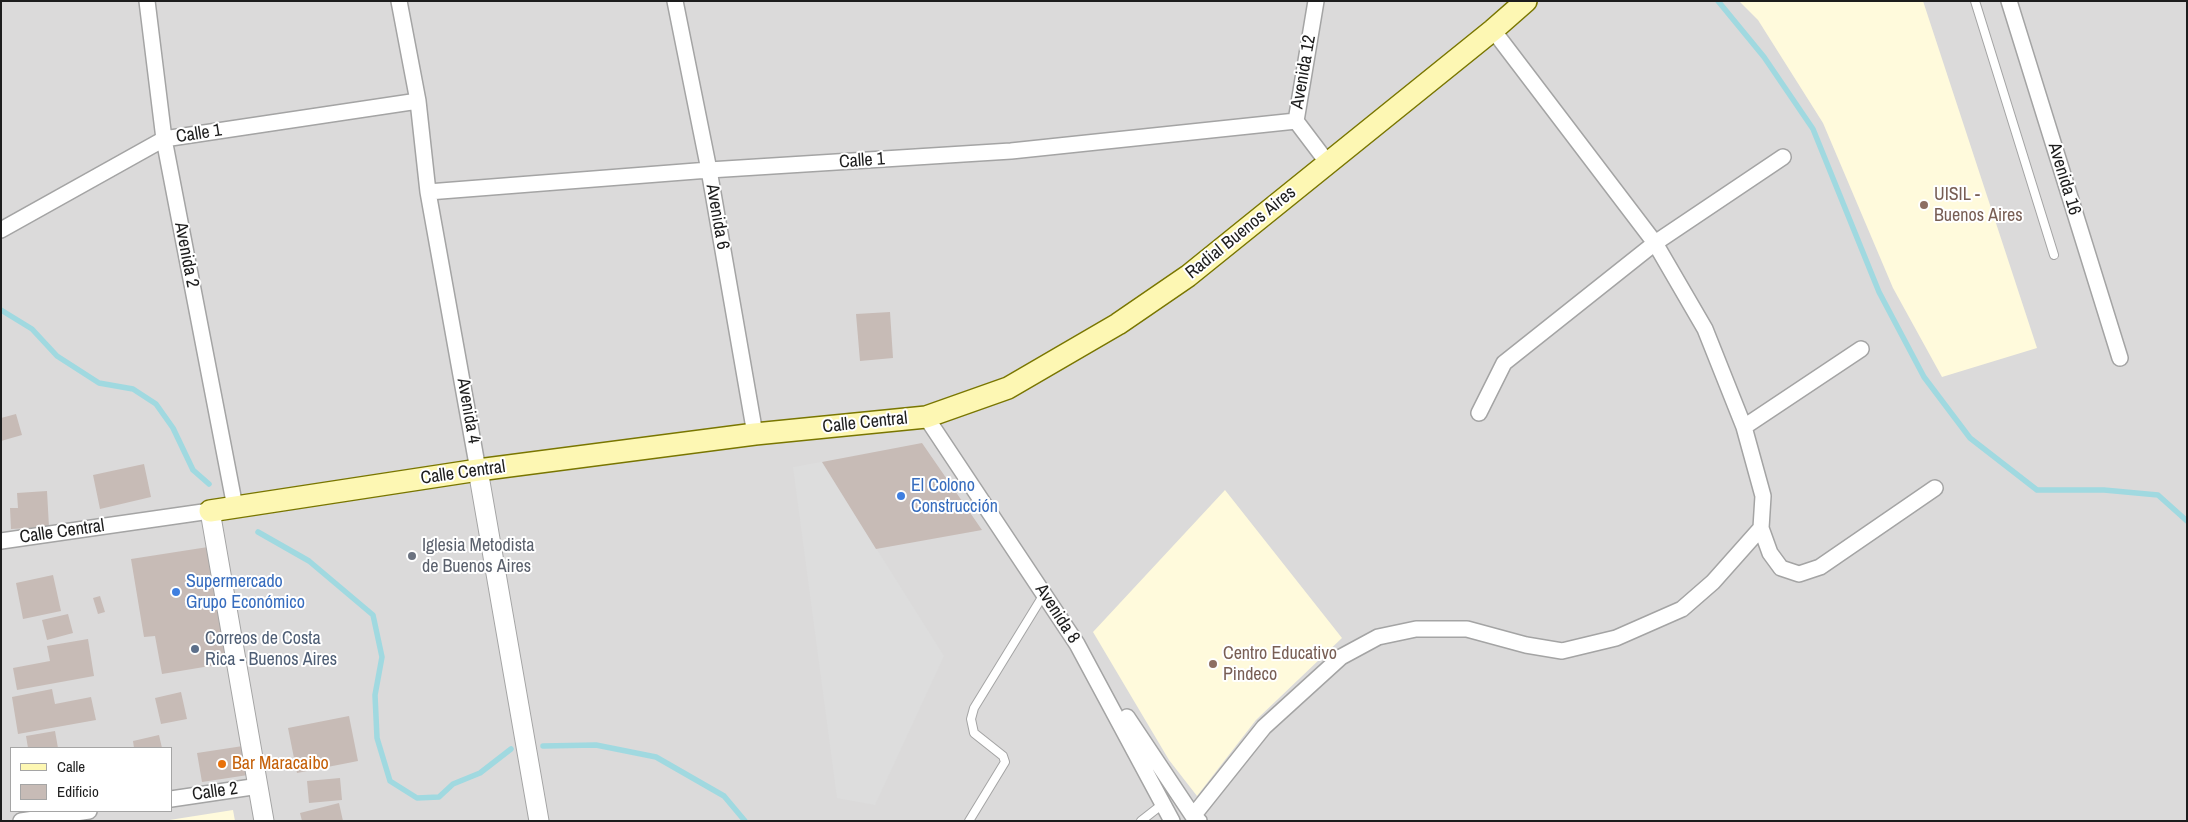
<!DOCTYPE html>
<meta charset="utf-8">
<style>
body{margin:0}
#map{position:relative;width:2188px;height:822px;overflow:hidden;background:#efe9e3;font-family:"Archivo Narrow",sans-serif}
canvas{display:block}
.frame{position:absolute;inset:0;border:2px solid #1d1d1d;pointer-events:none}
.legend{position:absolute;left:10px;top:747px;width:162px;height:65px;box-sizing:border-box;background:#fff;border:1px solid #a5a5a5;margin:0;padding:6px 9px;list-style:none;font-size:15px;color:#1d1d1d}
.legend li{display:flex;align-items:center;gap:10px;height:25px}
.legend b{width:25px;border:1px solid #a5a5a5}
</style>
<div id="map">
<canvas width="2188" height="822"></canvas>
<div class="frame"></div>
<ul class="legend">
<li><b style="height:6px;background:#fdf7b3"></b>Calle</li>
<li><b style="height:14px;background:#c7bbb6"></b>Edificio</li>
</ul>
</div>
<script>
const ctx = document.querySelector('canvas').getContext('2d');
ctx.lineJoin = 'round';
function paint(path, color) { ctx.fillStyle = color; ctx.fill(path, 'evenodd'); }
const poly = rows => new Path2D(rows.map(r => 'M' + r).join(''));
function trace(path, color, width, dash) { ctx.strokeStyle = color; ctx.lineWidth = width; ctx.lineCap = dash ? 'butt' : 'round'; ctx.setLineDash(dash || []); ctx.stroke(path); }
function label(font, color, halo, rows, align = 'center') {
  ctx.font = font + ' "Archivo Narrow",sans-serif'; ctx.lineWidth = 4; ctx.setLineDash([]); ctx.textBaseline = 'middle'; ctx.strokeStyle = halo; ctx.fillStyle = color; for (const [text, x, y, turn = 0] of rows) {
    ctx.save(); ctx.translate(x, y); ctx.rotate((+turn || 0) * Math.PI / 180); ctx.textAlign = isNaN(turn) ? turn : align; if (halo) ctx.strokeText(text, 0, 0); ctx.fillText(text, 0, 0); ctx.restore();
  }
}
paint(poly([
 [1,1,2187,1,2187,821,1,821],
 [11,748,171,748,171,811,11,811]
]), '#dbdada');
paint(poly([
 [1739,1,1923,1,2037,348,1942,377,1893,288,1823,123,1758,20],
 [1225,490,1342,638,1256,720,1197,796,1169,760,1093,632],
 [233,810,235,821,163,821]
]), '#fffadc');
paint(poly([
 [822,462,944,656,875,805,837,798,793,467]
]), '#ddd');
trace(poly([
 [1718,1,1764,57,1813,129,1879,292,1924,377,1970,438,2037,490,2104,490,2158,495,2187,521],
 [1,310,32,329,57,356,99,383,133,389,156,404,173,428,193,470,209,484],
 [258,532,309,561,373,615,382,657,375,695,377,738,390,781,417,798,439,797,453,784,480,773,511,749],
 [543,746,596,745,656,757,724,796,745,821]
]), '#a0d9e0', 5.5);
paint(poly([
 [890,312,893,358,860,361,856,314],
 [16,414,22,435,1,441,1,418],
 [922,443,982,530,876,549,822,462],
 [144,464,151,497,100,509,93,475],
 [47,491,49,527,11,529,10,508,18,508,17,493],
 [208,547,234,662,162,674,155,636,144,637,131,559],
 [53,575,61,611,23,619,16,583],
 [100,596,105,612,98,614,93,598],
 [68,614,73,633,47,640,42,620],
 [88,639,94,676,17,690,13,668,50,661,47,646],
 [52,689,55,704,91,697,96,720,18,734,12,697],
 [181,692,187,719,161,724,155,698],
 [349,716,358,761,297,773,288,728],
 [55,731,58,748,28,748,26,736],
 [159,735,162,748,134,748,133,741],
 [243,746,248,775,202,782,197,753],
 [340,778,342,800,309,803,307,781],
 [339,803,343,821,302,821,300,813]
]), '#c7bbb6');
const service = poly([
 [1975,1,2054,255],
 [969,821,1005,762,1003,756,974,733,971,719,974,708,1044,594],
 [1141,821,1164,803]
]);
const minor = poly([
 [147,1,164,139,235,507],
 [399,1,418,101,428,192,478,470],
 [675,1,709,170,755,434],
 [1316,1,1296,121,1327,162],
 [2009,1,2120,358],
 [1493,30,1655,243,1705,329,1744,427,1763,496,1761,528,1770,553,1781,568,1799,574,1820,567,1935,488],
 [428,192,709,170,1011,151,1296,121],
 [1,230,164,139,418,101],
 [1479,413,1504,363,1655,243,1783,157],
 [926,417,1077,644,1172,821],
 [1744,427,1861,349],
 [1,541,210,511],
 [1127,717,1193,816,1199,821],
 [171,799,259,786],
 [1193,816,1264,727,1341,657,1378,637,1416,629,1467,629,1526,645,1562,651,1616,638,1682,609,1713,582,1761,528],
 [21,821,89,811]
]);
const tertiary = poly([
 [478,470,539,821],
 [210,511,264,821]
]);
const secondary = poly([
 [210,511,478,470,755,434,926,417,1008,388,1118,324,1188,276,1493,30,1526,1]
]);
trace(service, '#a4a4a4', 10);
trace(minor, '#a4a4a4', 18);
trace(tertiary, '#a4a4a4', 21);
trace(secondary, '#797600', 24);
trace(service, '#fff', 8);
trace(minor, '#fff', 15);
trace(tertiary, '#fff', 19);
trace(secondary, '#fdf7b3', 21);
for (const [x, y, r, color] of [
 [1924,205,5,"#8d6e63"],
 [901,496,5,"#3f7fe0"],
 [412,556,5,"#6b7280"],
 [176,592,5,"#3f7fe0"],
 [195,649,5,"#5c6f8a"],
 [1213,664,5,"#8d6e63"],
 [222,764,5,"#e8710a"]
]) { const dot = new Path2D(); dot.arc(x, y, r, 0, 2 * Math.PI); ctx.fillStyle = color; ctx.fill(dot); trace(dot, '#fff', 2); }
label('18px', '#1d1d1d', '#fff', [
 ["Avenida 12",1304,72,-80],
 ["Calle 1",199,134,-9],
 ["Calle 1",862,161,-4],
 ["Avenida 16",2064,179,73],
 ["Avenida 6",717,217,80],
 ["Radial Buenos Aires",1241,233,-39],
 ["Avenida 2",186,255,79],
 ["Avenida 4",468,411,80],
 ["Calle Central",865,423,-6],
 ["Calle Central",463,473,-8],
 ["Calle Central",62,532,-8],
 ["Avenida 8",1057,614,57],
 ["Calle 2",215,792,-8]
]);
label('18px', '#785e54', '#fff', [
 ["UISIL -",1934,195],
 ["Buenos Aires",1934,216],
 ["Centro Educativo",1223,654],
 ["Pindeco",1223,675]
], 'left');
label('18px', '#366cbe', '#fff', [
 ["El Colono",911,486],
 ["Construcción",911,507],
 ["Supermercado",186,582],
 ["Grupo Económico",186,603]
], 'left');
label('18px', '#5b616d', '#fff', [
 ["Iglesia Metodista",422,546],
 ["de Buenos Aires",422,567]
], 'left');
label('18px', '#4e5e75', '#fff', [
 ["Correos de Costa",205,639],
 ["Rica - Buenos Aires",205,660]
], 'left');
label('18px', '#c56008', '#fff', [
 ["Bar Maracaibo",232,764]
], 'left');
</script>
